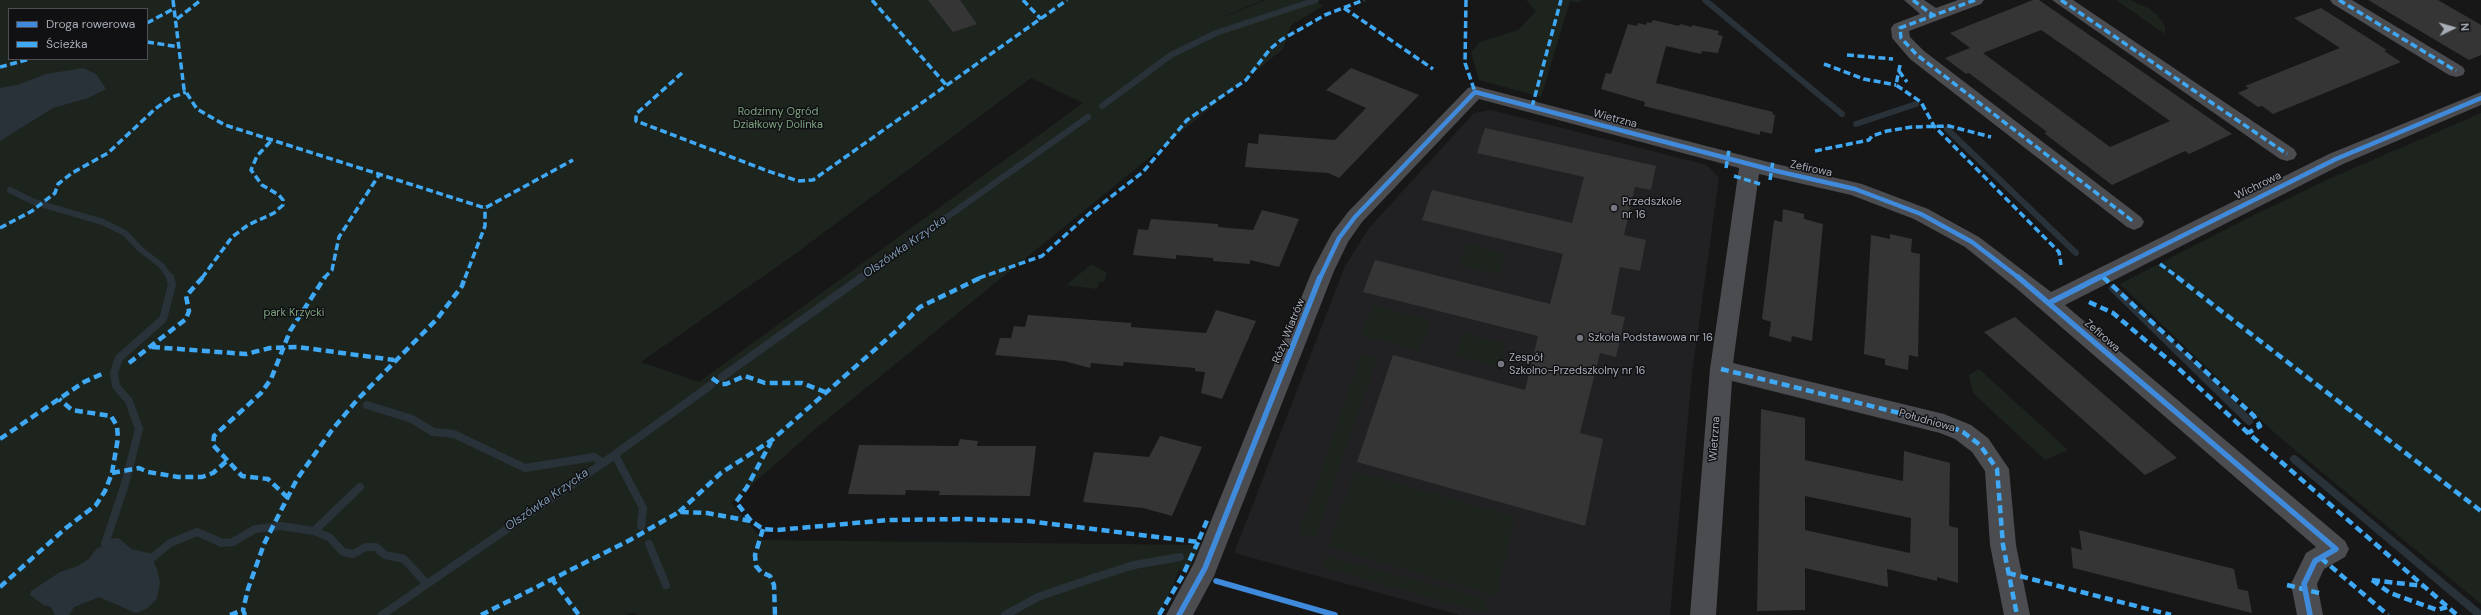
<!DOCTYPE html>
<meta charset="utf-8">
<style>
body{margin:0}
#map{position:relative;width:2481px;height:615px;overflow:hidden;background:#171717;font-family:"DM Sans",sans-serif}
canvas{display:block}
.legend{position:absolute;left:8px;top:8px;width:140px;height:52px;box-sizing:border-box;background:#111113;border:1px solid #4d4f55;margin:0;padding:5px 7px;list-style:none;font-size:12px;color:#a8adb8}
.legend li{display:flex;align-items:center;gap:8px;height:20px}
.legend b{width:20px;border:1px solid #4d4f55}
.north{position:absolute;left:2433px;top:8px;width:40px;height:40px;-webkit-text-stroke:3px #111113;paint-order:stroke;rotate:85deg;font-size:11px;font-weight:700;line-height:16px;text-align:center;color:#a8adb8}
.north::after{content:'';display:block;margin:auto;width:14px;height:18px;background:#a8adb8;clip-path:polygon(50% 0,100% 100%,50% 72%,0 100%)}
</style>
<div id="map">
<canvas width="2481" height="615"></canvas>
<ul class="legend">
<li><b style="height:5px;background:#408adc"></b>Droga rowerowa</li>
<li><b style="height:5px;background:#3fa9f5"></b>Ścieżka</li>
</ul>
<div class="north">N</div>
</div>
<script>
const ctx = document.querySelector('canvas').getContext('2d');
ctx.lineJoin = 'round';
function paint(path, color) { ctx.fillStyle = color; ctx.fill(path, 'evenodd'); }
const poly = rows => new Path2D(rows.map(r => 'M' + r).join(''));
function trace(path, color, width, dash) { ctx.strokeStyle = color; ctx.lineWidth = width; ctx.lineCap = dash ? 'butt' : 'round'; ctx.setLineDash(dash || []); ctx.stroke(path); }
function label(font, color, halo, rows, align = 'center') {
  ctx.font = font + ' "DM Sans",sans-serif'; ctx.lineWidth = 3; ctx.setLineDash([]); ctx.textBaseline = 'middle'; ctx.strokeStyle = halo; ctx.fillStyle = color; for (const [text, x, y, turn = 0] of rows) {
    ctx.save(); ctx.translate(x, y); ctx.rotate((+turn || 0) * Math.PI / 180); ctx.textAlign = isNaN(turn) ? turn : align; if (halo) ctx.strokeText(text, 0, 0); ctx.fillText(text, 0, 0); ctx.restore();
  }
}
paint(poly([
 [1491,110,1707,165,1719,178,1692,374,1670,615,1460,615,1234,553,1345,266,1369,228,1474,113]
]), '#212123');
paint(poly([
 [0,0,1263,0,1207,23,1266,0,1315,0,1323,6,1291,25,1283,49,813,431,731,503,763,540,1201,545,1188,570,1179,570,1160,615,638,615,633,613,625,615,0,615],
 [9,9,147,9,147,59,9,59],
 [1031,78,1083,103,699,382,641,362,795,254],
 [1526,0,1583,0,1577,3,1570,1,1541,97,1479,80,1471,52,1480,42,1518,30,1536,11],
 [2116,0,2130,0,2150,9,2157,15,2165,26,2165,34],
 [2481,113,2481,604,2277,435,2120,284,2246,219,2331,178],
 [1467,244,1505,253,1500,275,1460,266],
 [1092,264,1107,273,1104,282,1099,282,1097,289,1066,285],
 [1372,305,1430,320,1420,351,1361,335],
 [1463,333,1506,344,1500,367,1456,356],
 [1362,354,1377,358,1316,537,1299,533],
 [1979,369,2068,450,2045,460,1973,393,1969,375],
 [1355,471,1515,517,1496,596,1329,547],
 [1326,556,1487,599,1484,613,1322,567]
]), '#1d241e');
paint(poly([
 [83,68,96,74,106,89,88,98,53,108,0,141,0,88,17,85,46,74],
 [117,542,123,549,130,553,152,558,157,569,160,583,157,598,148,608,136,613,99,597,74,607,69,615,55,615,51,607,44,605,30,595,31,591,60,572,78,566,89,559,97,548]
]), '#2a3239');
trace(poly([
 [1705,0,1842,114],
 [1102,106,1171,55,1216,33,1316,0],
 [1856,124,1916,104],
 [1947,129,2076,253],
 [10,190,34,202,103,222,125,233,140,249,162,266,170,278],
 [861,278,1088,117]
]), '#2a3239', 6);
trace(poly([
 [170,277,172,285,163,319,119,358,114,373,116,386,129,401,139,429,125,484,105,544,117,542,130,553,152,558,170,543,197,532,222,543,233,542,255,529,281,526,314,531,329,537,343,552,353,554,366,547,376,547,385,555,404,559,426,583],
 [2113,288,2249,421],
 [722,377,862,277],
 [367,405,412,419,433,432,454,434,525,468,594,457,603,463],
 [615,455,643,508,641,526],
 [2294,459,2480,615],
 [314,531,360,487],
 [649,544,666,585],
 [382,615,603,463,711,385],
 [1005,615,1038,597,1096,577,1134,565,1180,557]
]), '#2a3239', 8);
paint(poly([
 [928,0,960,0,977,24,953,32],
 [2033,0,2039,0,2232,134,2189,154,2185,151,2112,185,2044,133,2047,132,1969,73,1966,74,1945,58,1970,48,1950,33],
 [2041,30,2073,52,2170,121,2110,147,1983,53],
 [2368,0,2438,0,2481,25,2481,55,2469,60],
 [2321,8,2387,50,2384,51,2401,62,2273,114,2262,106,2258,107,2238,93,2249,88,2245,86,2340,48,2294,18],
 [1653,20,1679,26,1680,24,1692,27,1692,25,1719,31,1718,35,1723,36,1718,53,1702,51,1701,54,1666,46,1656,83,1773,112,1772,114,1775,115,1772,134,1760,131,1760,135,1644,106,1645,102,1601,89,1606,73,1611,74,1628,24,1637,26,1638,23,1646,25,1647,22,1651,23],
 [1351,68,1419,95,1339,178,1328,173,1245,167,1248,143,1258,144,1259,134,1335,140,1366,108,1326,90],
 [1485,128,1656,166,1651,190,1635,187,1624,235,1646,240,1640,271,1620,267,1611,314,1625,317,1616,357,1600,353,1580,433,1603,439,1585,526,1357,462,1393,355,1525,390,1538,336,1363,292,1375,260,1550,304,1563,254,1422,220,1432,190,1572,223,1584,177,1477,153],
 [1783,209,1804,214,1804,219,1823,224,1812,341,1792,336,1791,342,1769,336,1771,322,1762,319,1774,220,1782,222],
 [1262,210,1299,219,1279,267,1250,260,1250,264,1213,261,1213,258,1176,255,1176,259,1133,255,1138,229,1148,230,1151,219,1218,224,1218,227,1253,230],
 [1890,234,1912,239,1911,252,1920,254,1918,357,1909,355,1908,370,1885,365,1885,359,1864,354,1871,235,1890,239],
 [1216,310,1256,321,1222,399,1201,393,1205,372,1195,371,1195,368,1124,362,1123,366,1091,363,1090,368,1064,361,995,355,1000,338,1011,338,1014,326,1025,327,1028,315,1131,323,1131,327,1206,333],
 [2015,317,2108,398,2177,458,2145,475,1984,332],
 [1761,409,1805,418,1805,460,1903,481,1904,451,1950,463,1949,526,1958,528,1958,583,1937,577,1937,581,1887,569,1888,587,1805,568,1805,610,1757,611],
 [1805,496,1911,518,1910,553,1805,530],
 [1160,436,1202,447,1172,516,1143,508,1083,502,1094,452,1149,457],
 [960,439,978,441,977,446,1036,446,1030,496,939,495,940,491,906,490,905,495,848,494,859,445,958,446],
 [2079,530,2234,569,2238,589,2248,591,2252,613,2073,568,2071,547,2082,550]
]), '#353536');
paint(poly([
 [1904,0,1924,0,1936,8,1958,0,1984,0,1981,4,1909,31,1910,37,1924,51,2141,217,2144,222,2141,227,2134,230,2127,227,1910,59,1892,38,1891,28,1894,24,1920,14,1904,0],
 [2052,0,2073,0,2294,149,2297,154,2294,159,2287,161,2280,159,2052,0],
 [2330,0,2352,0,2463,67,2465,71,2463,75,2456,77,2449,75,2333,4,2330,0],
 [1475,86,1772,163,1862,184,1928,209,1979,237,2051,292,2329,154,2481,92,2481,105,2343,164,2065,305,2345,541,2349,549,2345,557,2324,569,2317,584,2323,615,2297,615,2291,584,2306,553,2316,547,2016,288,1965,247,1914,219,1851,195,1759,174,1733,363,1944,414,1971,425,1988,438,2009,469,2016,545,2030,615,2004,615,1990,545,1985,471,1972,452,1955,439,1940,433,1732,381,1716,615,1690,615,1710,369,1739,168,1479,99,1362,222,1348,242,1334,271,1214,576,1193,615,1166,615,1194,563,1312,271,1332,233,1348,212,1468,88,1475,86]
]), '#4b4c50');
trace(poly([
 [173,0,184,89,197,109,225,125,485,208,573,160],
 [872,0,947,86],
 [1023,0,1041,19],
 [1466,0,1465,63,1475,92],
 [1913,0,1934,16],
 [1975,0,1900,28,1901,38,1917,55,2134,222],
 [2061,0,2287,154],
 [2339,0,2456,71],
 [1344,8,1433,69],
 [177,19,201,0],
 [147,23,175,8],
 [147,42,180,47],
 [1847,55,1893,59],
 [1824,64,1864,79,1896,85],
 [1900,65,1896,85,1921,102,1934,126,2059,252,2061,265],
 [0,67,30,59],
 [1899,71,1907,82],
 [682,73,636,114,636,121,768,171,798,181,813,180,1067,0],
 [1532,107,1561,0],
 [1815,151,1869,140,1872,136,1887,131,1912,127,1949,126,1991,137],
 [1726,168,1729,150],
 [1734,176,1760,184],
 [1770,180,1773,160],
 [0,228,32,211,55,193,58,184,72,173,108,153,155,109,170,98,186,92],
 [2160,264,2179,278],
 [2102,276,2105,278],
 [202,278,232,237,248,225,274,213,283,205,283,200,279,195,262,185,251,170,257,156,271,141],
 [324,278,332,270,339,237,379,175],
 [465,278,485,226,485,208],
 [979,278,1042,256,1090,213,1143,172,1187,120,1246,80,1270,49,1281,40,1325,15,1364,0]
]), '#3fa9f5', 3.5, [7, 3.5]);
trace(poly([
 [2103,277,2254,416,2260,426,2248,433],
 [2177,277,2481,511],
 [2089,302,2113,313,2177,367,2248,433,2457,615],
 [152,347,246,354,270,348,298,347,394,360],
 [129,363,186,319,189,311,186,296,203,277],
 [1721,369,1944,424,1963,432,1980,445,1997,469,2003,545,2017,615],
 [712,378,720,384,726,384,745,376,765,383,802,383,825,392],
 [0,439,84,382,104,373],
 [112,473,139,468,148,472,178,477,202,477,213,473,228,460],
 [288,498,268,479,242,476,213,445,214,436,261,393,271,379,290,331,325,277],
 [679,512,721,473,772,440,896,331,920,307,982,277],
 [751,521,736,502,747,487,771,442],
 [763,529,755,555,756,566,761,572,770,576,774,585,775,615],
 [2321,558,2388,615],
 [2008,573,2171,615],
 [551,578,579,615],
 [2372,580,2390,593,2437,610,2447,607],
 [2372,580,2423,586],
 [2287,585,2323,594],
 [0,587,66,528,96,505,105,491,112,473,118,438,117,426,111,416,72,410,59,399],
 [230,615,243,610],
 [245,615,243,610,248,589,264,544,297,479,332,430,357,400,437,319,462,286,465,277],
 [481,615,630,540,679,512,707,513,751,521,763,529,777,530,889,520,965,519,1028,521,1198,542,1208,518],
 [1159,615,1183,575,1198,542]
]), '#3fa9f5', 4.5, [8, 4.5]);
trace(poly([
 [1320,278,1339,238,1355,217,1475,92,1772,170,1855,189,1921,214,1972,242,2019,278],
 [2098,278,2336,159,2481,98]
]), '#408adc', 4.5);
trace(poly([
 [2018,277,2336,549,2315,561,2304,584,2310,615],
 [2049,303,2100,277],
 [1216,581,1335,615],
 [1179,615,1205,568,1320,277]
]), '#408adc', 5.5);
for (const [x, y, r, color] of [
 [1614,208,4,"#757880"],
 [1580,338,4,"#757880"],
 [1501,364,4,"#757880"]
]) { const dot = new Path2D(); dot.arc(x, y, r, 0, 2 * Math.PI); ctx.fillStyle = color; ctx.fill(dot); trace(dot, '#111113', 1.5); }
label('11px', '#7fa381', '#111113', [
 ["Rodzinny Ogród",778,112],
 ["Działkowy Dolinka",778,125],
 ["park Krzycki",294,313]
]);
label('11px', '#a8adb8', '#111113', [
 ["Wietrzna",1615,119,15],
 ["Zefirowa",1811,169,12],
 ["Wichrowa",2258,186,-26],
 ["Róży Wiatrów",1289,331,-68],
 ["Zefirowa",2102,336,41],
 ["Południowa",1927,421,16],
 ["Wietrzna",1715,439,-86]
]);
label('11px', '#a8adb8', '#111113', [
 ["Przedszkole",1622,202],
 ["nr 16",1622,215],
 ["Szkoła Podstawowa nr 16",1588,338],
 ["Zespół",1509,358],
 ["Szkolno-Przedszkolny nr 16",1509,371]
], 'left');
label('italic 12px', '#7f9bb3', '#111113', [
 ["Olszówka Krzycka",905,247,-35],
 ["Olszówka Krzycka",547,500,-35]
]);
</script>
